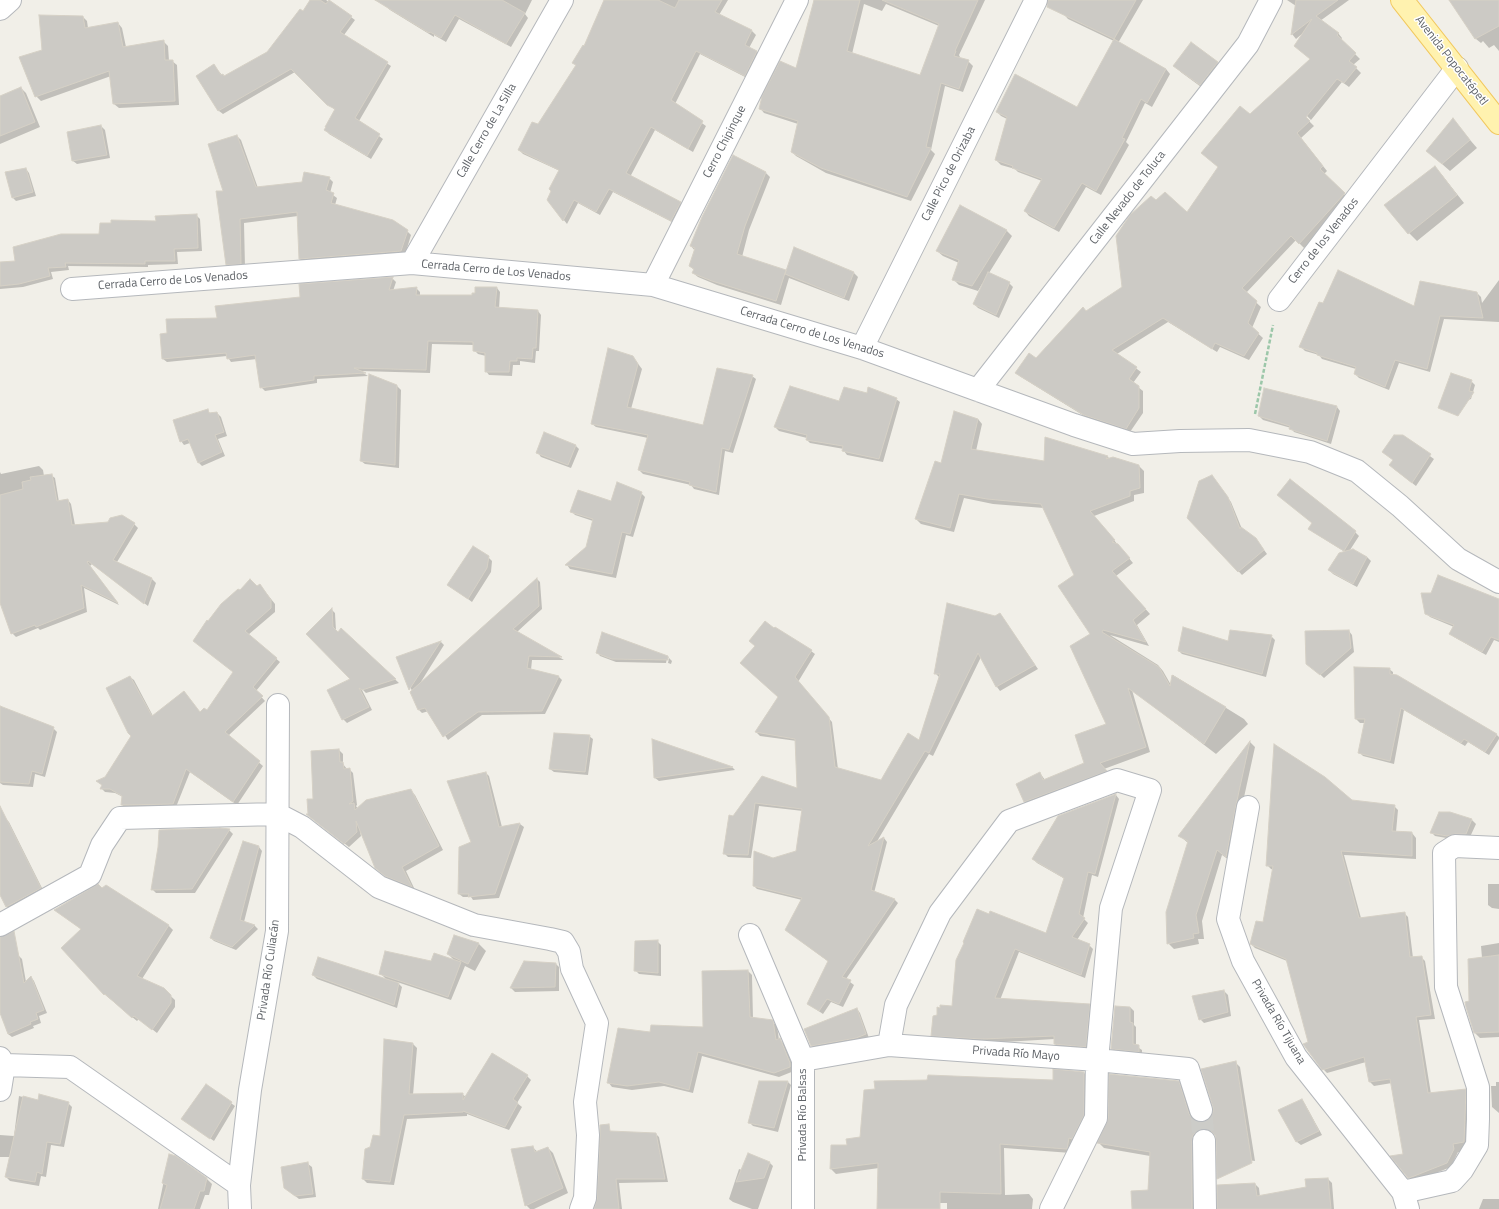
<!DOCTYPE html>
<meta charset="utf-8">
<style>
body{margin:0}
canvas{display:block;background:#f1efe8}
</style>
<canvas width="1499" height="1209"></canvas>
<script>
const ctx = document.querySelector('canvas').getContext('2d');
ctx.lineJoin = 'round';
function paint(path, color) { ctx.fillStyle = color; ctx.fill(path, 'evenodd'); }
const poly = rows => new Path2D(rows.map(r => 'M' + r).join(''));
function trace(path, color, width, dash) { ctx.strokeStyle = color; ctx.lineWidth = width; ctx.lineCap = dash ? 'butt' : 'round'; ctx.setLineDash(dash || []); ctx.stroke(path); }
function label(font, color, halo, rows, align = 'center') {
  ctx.font = font + ' "Titillium Web",sans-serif'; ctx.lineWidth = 3; ctx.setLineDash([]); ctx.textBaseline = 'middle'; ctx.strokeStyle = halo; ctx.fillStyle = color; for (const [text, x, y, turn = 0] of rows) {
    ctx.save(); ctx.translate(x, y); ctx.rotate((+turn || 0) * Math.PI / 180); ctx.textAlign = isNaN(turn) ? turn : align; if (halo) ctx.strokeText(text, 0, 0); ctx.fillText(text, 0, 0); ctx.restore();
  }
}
paint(poly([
 [311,0,326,0,351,17,355,20,344,35,391,66,359,121,383,139,371,159,329,134,326,130,335,110,295,72,223,114,219,111,197,76,213,65,224,77,268,53,303,12],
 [389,0,532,0,525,14,528,18,511,47,459,19,446,42,434,35,434,37,390,10,385,5],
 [606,0,728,0,719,15,752,31,756,35,749,48,757,52,761,56,749,79,700,54,675,104,706,126,693,152,655,130,630,177,680,203,684,207,676,224,613,192,600,215,578,203,567,224,548,200,560,171,523,154,519,150,538,126,577,66,573,63,585,47],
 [815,0,985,0,959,55,960,57,959,59,968,61,973,66,963,92,945,86,931,150,935,154,911,201,826,173,796,156,792,152,798,124,764,113,760,108,796,69],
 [864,4,882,11,886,4,939,26,920,77,852,54],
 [1060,0,1143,0,1118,43,1166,69,1170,74,1152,107,1145,103,1126,142,1129,145,1101,195,1086,187,1059,232,1029,216,1025,211,1042,181,1018,172,1015,169,1001,165,996,160,1007,119,1001,116,997,112,1078,108,1114,41,1068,19,1057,7],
 [1287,0,1349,0,1320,21,1338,33,1342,38,1341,40,1360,59,1353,65,1361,73,1349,87,1342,82,1311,120,1303,112,1302,114,1314,126,1301,138,1327,171,1324,174,1349,199,1304,248,1296,240,1246,293,1261,307,1252,328,1263,338,1249,360,1220,347,1217,352,1168,322,1117,354,1141,372,1133,383,1143,391,1143,413,1130,432,1089,419,1021,377,1016,373,1036,360,1086,312,1123,287,1156,201,1187,213,1219,167,1250,116,1311,59,1303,33,1296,39,1292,34,1296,6],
 [1454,0,1499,0,1499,51,1494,45,1489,48,1483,41,1481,43,1476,39,1452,2],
 [83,17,87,21,88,28,118,23,122,28,126,47,163,41,168,46,169,61,172,61,177,65,179,105,119,108,114,104,111,76,41,101,36,96,43,51],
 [1191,44,1217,63,1225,71,1208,92,1182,73,1174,66],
 [21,88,26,93,40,127,0,144,0,97],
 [1453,120,1477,148,1450,171,1427,151],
 [101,126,105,130,110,158,77,164,73,161,68,133],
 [237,136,241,140,258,188,303,183,329,178,333,182,330,193,337,198,335,205,407,231,411,235,405,255,303,263,300,259,298,216,244,223,245,267,231,268,227,264,224,191],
 [1434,167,1442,175,1464,203,1417,241,1409,233],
 [26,169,29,173,36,196,16,201,12,197],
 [765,172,770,177,749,230,742,257,787,271,794,248,854,273,858,277,849,301,789,278,781,305,717,285,698,277,693,273,694,270,690,266,695,251,691,246],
 [961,206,1007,231,1012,236,989,273,1009,283,1013,287,999,318,978,308,974,304,983,285,982,284,978,291,959,285,953,279,959,263,943,256,937,251],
 [196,215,200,219,202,251,177,252,178,264,148,265,148,267,68,266,69,270,51,272,53,279,23,287,0,289,0,263,17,262,100,235,157,222],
 [392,278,396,282,393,291,416,288,420,292,420,296,473,296,497,288,500,292,499,309,538,311,541,315,539,351,536,351,535,363,520,361,520,365,513,365,512,376,489,375,486,371,486,356,478,354,474,350,474,345,432,344,430,373,360,371,368,376,317,379,317,383,265,391,261,387,257,359,231,362,227,356,167,362,163,359,168,334,218,319,301,298],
 [1499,280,1499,323,1499,322,1444,319,1430,372,1399,363,1389,390,1359,378,1355,374,1356,369,1322,359,1319,355,1305,351,1301,347,1415,307,1477,293,1481,297,1482,303],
 [636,361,642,369,631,409,703,426,752,376,756,379,733,453,725,451,719,495,694,489,691,485,643,474,639,470,648,438,596,427,592,424],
 [1471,381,1475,385,1471,399,1444,408],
 [397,386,401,390,399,468,365,464,361,461],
 [1265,389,1337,407,1340,411,1331,444,1294,432,1291,428,1263,420,1259,416],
 [867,394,896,399,900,402,883,462,847,455,844,451,844,449,810,443,807,440,807,438,779,431,775,427,840,402],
 [208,411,211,414,217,413,221,417,227,436,218,439,225,456,202,466,198,462,190,443,184,445,181,441],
 [978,419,982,424,976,451,1045,462,1046,438,1108,457,1110,459,1139,466,1144,471,1144,493,1134,495,1134,501,1094,516,1133,563,1116,576,1150,614,1137,625,1149,646,1110,635,1158,665,1163,671,1171,685,1173,675,1244,719,1248,724,1216,754,1132,690,1150,752,1104,769,1110,776,1030,806,1025,801,1040,773,1045,780,1085,764,1108,725,1092,634,1075,576,1044,508,993,504,964,498,954,532,921,524,916,519,942,464],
 [1402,436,1434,459,1416,486,1394,469,1394,460,1383,452],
 [576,446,579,449,571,468,541,457,538,453],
 [39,466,43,470,44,476,51,475,55,478,59,502,68,500,71,504,75,525,134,524,138,528,117,562,152,579,156,583,148,606,92,564,90,566,119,605,84,588,87,612,40,630,38,628,16,637,12,633,0,600,0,472,1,474],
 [1212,476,1231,502,1242,529,1259,543,1267,554,1242,575,1188,517],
 [641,493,645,497,633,537,626,535,616,578,570,569,567,565,587,547,593,521,575,515,571,511,611,503],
 [1309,529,1355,532,1359,536,1350,550,1353,550,1367,557,1371,561,1357,587,1333,574,1329,570,1345,552,1313,532],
 [488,557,492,561,491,572,472,602,449,585],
 [537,579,540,582,542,609,517,632,564,660,532,660,531,670,558,676,562,680,545,714,482,715,448,740,429,711,422,713,419,710,412,691,398,658,441,642,444,645,419,685],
 [260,585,275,604,275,612,248,635,280,662,256,691,265,701,228,736,263,766,237,805,190,772,176,807,126,809,122,805,123,797,115,793,105,792,101,788,103,786,97,781,106,778,133,736,130,677,134,680,153,716,207,712,234,672,240,591,257,587],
 [1499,603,1499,642,1494,640,1486,655,1454,637,1450,633,1454,627,1430,617,1426,613],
 [332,610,335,613,336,631,338,633,341,629,399,683,366,693,361,688,372,710,347,723,343,719,352,679,307,634],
 [1000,614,1038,669,1000,691,997,687,981,657,933,756,929,754,876,843,884,838,887,842,874,893,895,900,898,903,846,979,854,985,843,1007,831,1002,823,1014,808,1004,829,962,790,933,802,900,757,889,754,886,773,859,797,852,803,811,759,806,751,858,728,857,724,853,734,817,762,777,798,789,797,741,760,736,756,732,779,697,774,630,811,651,815,654,798,682,832,722,838,769,881,781,919,741,939,677,936,674],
 [1349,631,1352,635,1354,652,1324,678,1310,665],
 [1271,636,1275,640,1266,677,1182,654,1179,651],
 [597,652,668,657,669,658,667,658,666,663,616,662,600,656],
 [669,658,672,661,671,664,668,663],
 [1355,668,1389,669,1393,672,1393,675,1496,734,1499,737,1499,739,1489,755,1468,742,1465,746,1404,710,1394,764,1363,756,1359,752,1365,723,1360,723,1356,719],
 [0,716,53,728,57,732,45,777,35,774,33,787,3,785,0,783],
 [589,736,593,739,588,775,554,772,550,769],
 [653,741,733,768,735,770,659,781,655,778],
 [1250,742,1255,747,1241,811,1232,862,1222,855,1202,921,1204,939,1198,939,1199,944,1174,949,1168,943,1188,843,1180,836],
 [339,750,343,754,343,764,347,769,349,769,353,773,357,805,356,806,358,809,410,790,415,795,443,850,406,871,415,890,391,880,380,872,360,831,361,836,349,847,312,818,314,800],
 [486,773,489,776,502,827,520,824,524,827,499,898,473,900,471,897,463,897,459,894,473,842],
 [1116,795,1119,799,1098,877,1092,875,1083,918,1088,923,1077,940,1089,945,1093,949,1085,978,1019,952,1000,1000,1089,1005,1093,1009,1089,1050,1059,1048,1055,1044,1055,1039,987,1043,936,1039,932,1035,953,1007,957,961,1047,935,1065,879,1037,863,1033,859],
 [1352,801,1394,806,1398,810,1396,832,1412,833,1416,838,1416,859,1344,855,1361,918,1404,913,1408,917,1413,958,1421,957,1425,961,1435,1019,1419,1020,1431,1094,1465,1090,1469,1094,1468,1146,1465,1152,1458,1152,1451,1167,1413,1182,1409,1177,1392,1083,1374,1086,1370,1082,1366,1062,1327,1073,1323,1069,1309,1043,1287,961,1255,948,1251,944,1264,923,1274,870,1271,869,1267,865],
 [1450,813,1472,820,1476,824,1470,837,1452,839,1435,836,1431,832],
 [5,818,9,822,44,892,10,910,7,907,0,893,0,820],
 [229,830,233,834,195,893,156,893,152,889],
 [243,843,259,847,262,851,244,922,255,926,258,929,236,950,214,941,211,938],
 [1488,884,1499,884,1499,909,1492,908,1488,905],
 [107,886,169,926,173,930,142,979,163,989,175,1000,175,1007,157,1033,139,1019,137,1021,104,994,82,930,56,910,102,890],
 [657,941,661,945,661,976,639,974,635,970],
 [1499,943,1499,1037,1480,1038,1475,1033,1470,1002,1482,958,1481,946],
 [479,944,486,951,475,971,465,966,451,1000,397,982,402,987,397,1008,317,979,313,975,387,980,381,974,432,962,456,962,448,954],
 [18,955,22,959,26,982,31,977,34,981,47,1013,39,1016,41,1023,33,1026,34,1028,12,1037,8,1034,0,1010,0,960],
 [525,962,556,964,559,967,559,991,515,992,511,988],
 [748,971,752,975,753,1019,772,1021,777,1026,779,1040,780,1040,784,1044,794,1068,794,1071,779,1077,702,1056,693,1093,664,1086,632,1090,612,1087,608,1082,651,1034,704,1028],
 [1224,991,1228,995,1231,1016,1204,1023,1200,1019],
 [1115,1007,1130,1007,1134,1011,1134,1025,1136,1027,1136,1046,1142,1050,1142,1055,1115,1052,1112,1048],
 [857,1009,860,1013,869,1038,815,1049,811,1045],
 [413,1044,417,1048,413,1095,462,1094,466,1097,527,1076,531,1080,517,1103,522,1107,509,1130,467,1114,467,1116,407,1119,394,1185,367,1183,363,1179,371,1148,381,1137],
 [1235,1062,1240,1067,1255,1161,1223,1157,1216,1135,1209,1133,1197,1209,1147,1209,1150,1156,1104,1148,1099,1143,1178,1082,1183,1087,1194,1120,1205,1123,1211,1119],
 [1084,1073,1089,1077,1088,1120,1071,1153,1004,1148,1005,1195,1029,1194,1033,1199,1032,1209,947,1209,947,1203,913,1203,913,1209,883,1209,879,1168,836,1174,831,1169,848,1146,861,1138],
 [759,1082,788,1082,791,1085,778,1132,753,1126,749,1122],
 [1496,1082,1499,1082,1499,1113,1492,1107,1491,1086,1496,1086],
 [206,1085,235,1106,214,1141,182,1119],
 [19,1096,38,1101,68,1103,72,1107,64,1147,51,1145,46,1177,41,1176,39,1186,10,1181,6,1177,11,1157,0,1157,0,1135,14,1136],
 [1302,1100,1305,1104,1322,1135,1301,1145,1297,1142,1280,1110],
 [656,1134,659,1137,668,1182,619,1183,622,1209,595,1209,599,1188],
 [532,1147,538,1152,548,1148,553,1153,568,1193,534,1209,530,1209,526,1205],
 [169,1156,207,1179,212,1184,209,1195,205,1195,200,1209,158,1209],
 [769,1162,773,1166,758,1209,752,1209,733,1202,729,1199,739,1169,742,1170],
 [308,1164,312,1167,316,1197,299,1199,285,1188],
 [1328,1179,1332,1183,1334,1209,1233,1209,1255,1184,1259,1188,1260,1197,1307,1188],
 [1483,1199,1499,1199,1499,1209,1479,1209]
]), '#0003');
const building = poly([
 [310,0,320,0,326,4,329,0,352,16,340,32,388,62,355,118,380,134,367,156,324,130,326,127,325,127,335,109,327,105,291,69,218,111,196,76,214,64,221,75,223,74,224,76,267,52,300,9,303,11,310,0],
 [375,0,502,0,525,13,506,44,455,15,441,38,430,32,429,33,375,0],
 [604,0,658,0,675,8,679,0,722,0,715,12,752,30,745,45,757,51,745,76,696,51,671,100,703,121,688,149,651,127,626,173,681,202,671,221,609,189,596,212,574,200,563,221,547,200,551,191,549,189,559,170,518,150,532,122,538,124,576,65,572,63,583,45,584,46,604,0],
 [814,0,860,0,847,51,920,75,939,24,882,0,978,0,955,51,956,51,954,56,969,60,959,89,941,83,926,147,931,148,907,197,821,168,791,152,798,121,759,109,762,96,780,61,796,68,814,0],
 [1048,0,1136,0,1114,39,1047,7,1048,0],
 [1296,0,1338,0,1316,16,1339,33,1337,35,1356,53,1349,61,1357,67,1344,83,1337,79,1306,117,1310,121,1297,133,1323,166,1320,169,1345,193,1299,244,1291,236,1242,288,1257,301,1248,323,1259,333,1244,356,1215,343,1212,349,1163,318,1112,350,1137,367,1129,379,1139,386,1139,408,1126,429,1084,415,1015,373,1029,353,1036,358,1083,307,1086,311,1122,287,1116,236,1130,215,1151,196,1156,200,1165,192,1187,212,1218,167,1201,153,1240,106,1250,114,1310,59,1294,46,1312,19,1291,35,1296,0],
 [1449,0,1499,0,1499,26,1475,39,1449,0],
 [39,15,83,16,85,28,118,22,123,47,164,40,165,60,173,60,175,101,113,104,109,71,35,97,19,57,42,50,39,15],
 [1114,39,1166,69,1147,103,1141,99,1122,138,1125,139,1096,191,1082,183,1054,228,1024,211,1042,179,1012,168,1013,166,995,160,1007,117,996,112,1015,74,1077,107,1114,39],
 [1191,42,1218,62,1200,85,1173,66,1191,42],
 [21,87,35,122,0,136,0,96,21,87],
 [1453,118,1470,140,1442,164,1426,151,1453,118],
 [101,125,107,155,72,161,67,132,101,125],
 [237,135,256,187,302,182,304,172,330,177,326,190,334,193,331,203,393,220,408,230,401,251,299,259,297,212,240,219,241,264,226,265,216,191,223,191,208,144,237,135],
 [733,155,766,172,745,226,737,254,786,270,776,301,712,281,692,273,694,269,689,266,695,248,690,246,702,217,733,155],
 [1435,166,1457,195,1408,234,1384,205,1435,166],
 [26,168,33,192,12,198,5,172,26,168],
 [960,205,1007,230,972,286,952,280,959,260,936,251,960,205],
 [197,214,198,248,174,249,175,261,145,261,145,264,65,263,66,267,48,268,50,276,19,284,0,286,0,262,15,261,13,247,61,234,99,234,100,223,111,223,111,220,156,221,155,216,197,214],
 [794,247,854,272,844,298,785,274,794,247],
 [1338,270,1414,306,1420,281,1477,292,1483,318,1440,316,1427,369,1395,360,1385,387,1354,374,1356,367,1317,355,1317,353,1299,347,1319,302,1323,303,1338,270],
 [988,272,1010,282,996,315,973,304,988,272],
 [393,277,389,290,417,287,416,295,472,295,472,293,475,293,475,287,497,287,495,307,538,310,536,348,533,348,532,359,517,358,517,361,510,361,509,372,485,372,485,353,473,351,473,342,428,341,426,370,354,368,366,373,314,376,314,380,260,388,255,355,227,359,226,353,162,359,160,334,167,333,166,319,217,318,215,306,300,297,299,284,393,277],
 [608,348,633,356,638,364,627,407,703,425,717,368,753,375,729,450,722,448,716,492,689,485,690,482,638,470,648,435,591,424,608,348],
 [1451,373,1472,380,1469,391,1474,392,1458,416,1438,408,1451,373],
 [369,374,397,385,395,465,360,461,369,374],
 [790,386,839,401,844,387,867,393,868,387,897,398,879,459,842,451,843,446,806,440,807,435,774,427,790,386],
 [1264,388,1337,406,1327,441,1289,429,1290,426,1258,416,1264,388],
 [208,409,209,413,217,412,224,432,215,435,222,452,198,463,188,439,180,442,173,420,208,409],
 [954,411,978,419,971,449,1044,461,1045,437,1108,456,1106,459,1113,457,1139,465,1140,488,1130,491,1130,496,1090,511,1115,540,1112,542,1118,544,1130,558,1112,571,1146,609,1133,620,1146,642,1103,630,1102,632,1159,667,1170,686,1172,675,1226,707,1204,744,1128,688,1146,747,1100,763,1107,771,1024,802,1016,784,1040,772,1043,780,1084,763,1075,735,1106,724,1070,646,1090,634,1058,586,1074,575,1041,504,987,499,959,494,950,528,915,519,935,461,941,463,954,411],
 [544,432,576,445,568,465,536,453,544,432],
 [1394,435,1403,435,1431,454,1412,483,1389,465,1393,460,1382,452,1394,435],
 [52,474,57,501,68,499,72,525,108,522,110,518,122,515,135,523,113,560,152,578,144,604,88,561,87,562,118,603,81,585,84,608,36,627,35,625,11,634,0,603,0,495,23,489,22,482,31,480,30,477,52,474],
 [1212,475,1228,497,1240,529,1241,527,1256,538,1264,550,1238,572,1187,518,1199,481,1212,475],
 [1290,479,1356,531,1344,551,1308,529,1312,523,1277,495,1290,479],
 [617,482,642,492,630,534,622,532,612,574,565,565,586,547,593,519,570,512,578,490,611,501,617,482],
 [473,546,489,556,487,568,468,599,447,585,473,546],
 [1353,549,1367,557,1353,584,1328,570,1339,553,1353,549],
 [1438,575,1499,599,1499,640,1491,637,1482,652,1449,634,1454,625,1425,614,1421,593,1431,593,1438,575],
 [537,578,539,606,513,629,562,657,529,656,527,668,559,676,542,711,478,712,443,737,425,708,418,710,410,692,537,578],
 [250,579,257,586,260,584,271,600,271,608,245,631,277,658,253,687,263,696,225,732,260,761,233,802,186,769,173,804,121,805,122,796,110,789,100,789,102,785,96,781,105,777,131,736,128,733,106,688,130,676,152,716,184,691,200,712,204,708,207,710,233,672,193,641,207,620,208,621,221,604,238,589,240,590,250,579],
 [947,603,995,616,1000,613,1035,665,996,687,978,653,929,753,925,751,868,846,884,837,871,890,895,899,842,977,851,980,839,1004,827,999,819,1011,807,1004,828,961,785,930,802,898,753,886,754,851,773,858,796,851,802,809,755,803,748,855,723,854,729,815,733,816,762,776,797,788,795,739,755,732,778,697,740,663,755,646,749,641,765,621,774,628,775,627,812,650,795,677,829,717,835,767,881,780,908,733,919,740,940,674,934,674,947,603],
 [332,608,333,627,338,632,341,628,396,679,362,690,359,688,369,707,342,720,327,690,350,679,306,634,332,608],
 [1183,627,1228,641,1230,630,1272,635,1262,674,1178,651,1183,627],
 [1349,630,1351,648,1320,675,1306,664,1305,631,1349,630],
 [602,632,668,656,668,660,612,659,596,653,602,632],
 [441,641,409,690,396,657,441,641],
 [1354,667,1390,668,1390,674,1397,675,1497,734,1485,752,1464,739,1461,743,1401,708,1390,761,1358,753,1365,719,1355,719,1354,667],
 [0,706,54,727,42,774,32,771,29,784,0,782,0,706],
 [554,733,590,735,585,772,549,769,554,733],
 [652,739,733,767,654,778,652,739],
 [1250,741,1236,805,1226,857,1217,850,1196,915,1199,933,1193,934,1194,938,1167,944,1166,912,1188,841,1178,836,1250,741],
 [1274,744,1325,777,1352,800,1395,805,1392,831,1412,832,1412,856,1341,851,1359,918,1405,912,1410,957,1422,956,1431,1015,1416,1017,1428,1093,1466,1089,1464,1142,1453,1144,1454,1149,1447,1163,1409,1178,1408,1178,1390,1156,1403,1154,1390,1079,1369,1082,1364,1057,1322,1070,1303,1044,1308,1042,1286,959,1250,944,1256,921,1263,922,1273,866,1266,866,1274,744],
 [339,749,340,762,343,762,344,769,350,768,353,801,349,804,354,803,355,810,366,800,411,789,439,846,402,867,412,887,385,876,375,868,356,821,357,832,344,844,306,814,308,814,307,799,313,799,311,751,339,749],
 [486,772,499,827,520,823,495,894,468,897,469,894,458,894,459,847,471,842,447,781,486,772],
 [1116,794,1095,874,1088,872,1079,914,1085,918,1072,937,1090,944,1081,975,1015,949,995,998,1090,1004,1086,1047,1054,1044,1054,1036,982,1039,931,1036,933,1016,937,1015,937,1007,940,1008,940,1005,952,1006,956,960,964,943,963,942,977,909,989,914,990,911,1046,933,1064,878,1032,859,1058,816,1116,794],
 [0,806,41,888,6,907,0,895,0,806],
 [1439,812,1450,812,1472,819,1466,834,1455,834,1447,836,1430,833,1439,812],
 [220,828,230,829,192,889,151,890,158,847,159,830,220,828],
 [243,841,259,846,240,920,255,925,232,947,210,938,243,841],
 [98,884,102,888,106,885,169,925,137,976,164,988,171,995,171,1003,152,1030,134,1016,132,1018,105,994,104,995,61,948,81,929,54,910,98,884],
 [14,931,24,983,31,976,44,1010,36,1013,38,1019,30,1022,31,1024,8,1034,0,1013,0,937,14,931],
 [454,935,479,943,468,964,447,954,454,935],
 [658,940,658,973,634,971,635,941,658,940],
 [385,951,431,961,434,953,461,962,448,997,379,974,385,951],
 [1499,955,1499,1032,1474,1033,1466,1007,1465,1002,1469,1001,1468,959,1499,955],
 [318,957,399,983,394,1005,312,975,318,957],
 [524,961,556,963,555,987,510,988,524,961],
 [748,970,750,1017,773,1020,776,1040,780,1038,790,1063,790,1067,774,1073,698,1052,689,1090,659,1082,627,1086,607,1083,618,1028,650,1032,651,1025,703,1027,702,971,748,970],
 [1224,990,1228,1012,1199,1020,1192,996,1224,990],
 [1115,1006,1130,1007,1130,1022,1133,1023,1133,1044,1139,1045,1139,1052,1111,1049,1115,1006],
 [857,1008,866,1034,856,1038,811,1046,804,1029,857,1008],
 [384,1039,413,1043,409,1094,463,1093,463,1100,492,1053,528,1075,513,1099,518,1103,505,1127,463,1111,463,1112,404,1115,390,1182,362,1179,365,1149,370,1147,373,1135,380,1136,384,1039],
 [1236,1061,1252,1163,1217,1179,1216,1141,1215,1135,1210,1130,1203,1129,1198,1130,1193,1135,1192,1141,1192,1209,1132,1209,1131,1191,1148,1190,1150,1152,1097,1143,1108,1119,1109,1074,1179,1081,1189,1114,1193,1119,1199,1122,1204,1122,1210,1118,1213,1112,1213,1107,1201,1069,1236,1061],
 [1053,1069,1084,1072,1084,1115,1072,1139,1069,1138,1067,1149,1000,1144,1001,1194,940,1192,940,1209,877,1209,878,1163,830,1169,831,1145,847,1145,846,1139,860,1137,864,1090,875,1089,874,1081,927,1080,928,1075,1053,1080,1053,1069],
 [759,1081,788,1081,774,1128,748,1123,759,1081],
 [206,1084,232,1102,210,1139,181,1119,206,1084],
 [39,1094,69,1102,60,1144,47,1142,42,1174,37,1172,35,1182,5,1177,23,1096,38,1100,39,1094],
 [1302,1099,1319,1131,1296,1142,1278,1110,1302,1099],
 [609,1124,610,1131,656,1133,665,1179,616,1179,619,1209,594,1209,597,1199,600,1136,600,1125,609,1124],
 [533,1146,535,1152,548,1147,563,1188,525,1206,511,1149,533,1146],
 [748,1153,770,1162,764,1178,736,1182,748,1153],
 [169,1154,176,1156,207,1178,204,1191,200,1191,194,1209,160,1209,167,1185,162,1183,169,1154],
 [308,1162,313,1194,295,1196,284,1188,281,1167,308,1162],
 [1328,1178,1331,1209,1217,1209,1217,1185,1255,1183,1257,1196,1306,1187,1305,1179,1328,1178]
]);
paint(building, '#cccac5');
trace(building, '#d6d1c6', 1);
trace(poly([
 [1201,1110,1204,1141]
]), '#ccccc8', 22, [22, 11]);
const minor = poly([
 [0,9,10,0],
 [412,263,562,0],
 [653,285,797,0],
 [72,289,412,263,653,285,862,348,1074,425,1133,444,1180,441,1249,440,1310,452,1357,471,1400,506,1458,559,1499,582],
 [1279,300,1457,68],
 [862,348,1036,0],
 [978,390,1248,44,1271,0],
 [1248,807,1228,919,1243,961,1296,1057,1403,1192,1408,1209],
 [0,925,90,875,102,845,120,818,277,814,302,827,379,887,474,925,550,939,563,942,569,952,572,969,597,1023,585,1102,588,1135,585,1198,581,1209],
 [750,935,803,1060,803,1209],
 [889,1045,896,1005,940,913,1009,821,1117,780,1150,790,1111,908,1097,1060,1096,1118,1051,1209],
 [0,1058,4,1065,0,1090],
 [803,1060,889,1045,1097,1060,1188,1069,1201,1110],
 [0,1066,4,1065,70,1067,239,1185],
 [1204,1141,1205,1209],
 [1403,1192,1452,1181,1462,1170,1477,1145,1478,1119,1478,1087,1446,987,1444,853,1455,846,1499,848],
 [240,1209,239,1185,250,1090,277,931,278,705]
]);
const major = poly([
 [1402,0,1499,123]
]);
trace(minor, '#b5b8bc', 24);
trace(major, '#f2c960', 24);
trace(poly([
 [1255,414,1273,325]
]), '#9cc7a9', 2.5, [4, 2]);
trace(minor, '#fff', 22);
trace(major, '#fff2af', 22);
label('12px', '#5f6368', '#fff', [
 ["Avenida Popocatépetl",1451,61,52],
 ["Calle Cerro de La Silla",487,131,-60],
 ["Cerro Chipinque",725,142,-63],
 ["Calle Pico de Orizaba",949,174,-63],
 ["Calle Nevado de Toluca",1128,198,-52],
 ["Cerro de los Venados",1324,241,-52],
 ["Cerrada Cerro de Los Venados",496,271,5],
 ["Cerrada Cerro de Los Venados",173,281,-4],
 ["Cerrada Cerro de Los Venados",812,333,17],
 ["Privada Río Culiacán",269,970,-82],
 ["Privada Río Tijuana",1278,1022,60],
 ["Privada Río Mayo",1016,1054,4],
 ["Privada Río Balsas",803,1115,-90]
]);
</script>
